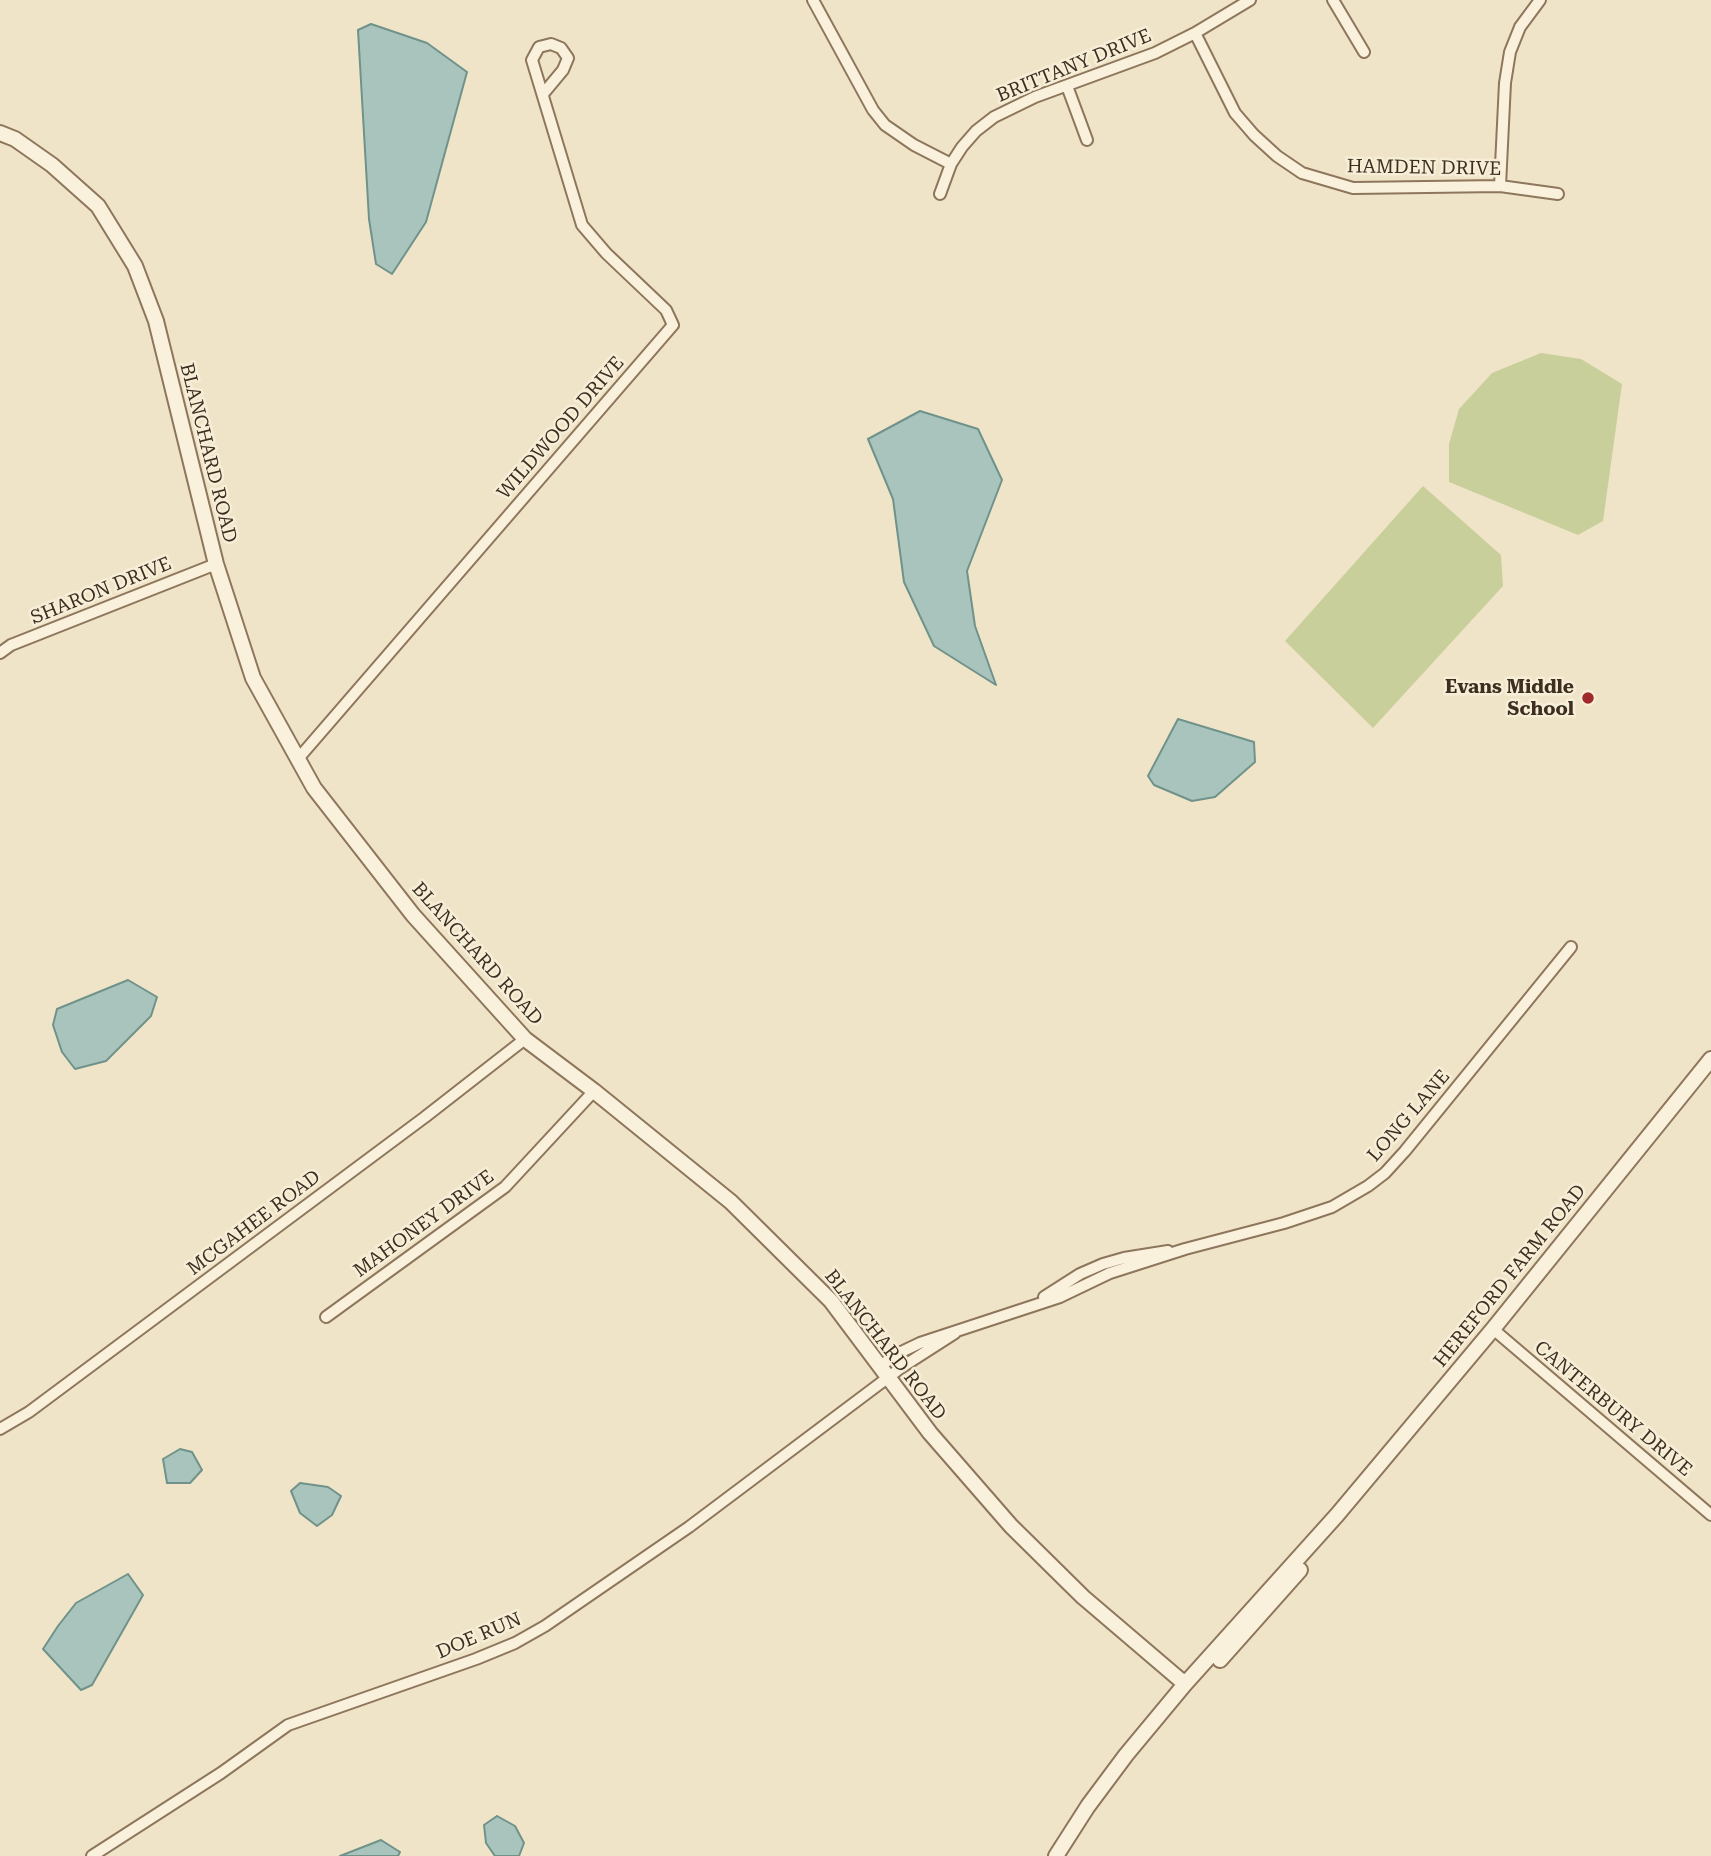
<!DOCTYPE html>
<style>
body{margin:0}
canvas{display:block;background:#f0e4c8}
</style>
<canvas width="1711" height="1856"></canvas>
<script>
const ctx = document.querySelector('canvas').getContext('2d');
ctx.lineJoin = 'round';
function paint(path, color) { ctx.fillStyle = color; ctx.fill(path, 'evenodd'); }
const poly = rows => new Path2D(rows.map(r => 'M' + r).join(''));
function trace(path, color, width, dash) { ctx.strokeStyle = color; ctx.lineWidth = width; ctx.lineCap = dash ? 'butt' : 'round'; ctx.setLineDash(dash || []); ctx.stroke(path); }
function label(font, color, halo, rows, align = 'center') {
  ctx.font = font + ' "Roboto Serif",serif'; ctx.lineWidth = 5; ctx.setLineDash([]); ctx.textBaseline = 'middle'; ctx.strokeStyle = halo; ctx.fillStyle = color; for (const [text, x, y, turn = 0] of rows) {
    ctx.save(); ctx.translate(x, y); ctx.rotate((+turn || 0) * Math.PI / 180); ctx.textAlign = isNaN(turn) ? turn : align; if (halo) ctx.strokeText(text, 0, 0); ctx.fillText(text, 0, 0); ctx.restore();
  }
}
paint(poly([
 [1541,353,1581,359,1622,384,1603,521,1578,535,1449,482,1449,444,1459,409,1492,373],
 [1423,486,1501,555,1503,586,1373,728,1285,641]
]), '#c9cf9b');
const water = poly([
 [371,24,427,43,467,72,426,222,392,274,376,264,369,219,358,30,371,24],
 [920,411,978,429,1002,480,967,571,975,626,996,685,934,646,904,582,893,499,868,439,920,411],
 [1178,719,1254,742,1255,762,1215,797,1192,801,1154,785,1148,776,1178,719],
 [128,980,157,997,151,1016,106,1061,75,1069,62,1052,53,1025,57,1009,128,980],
 [180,1449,192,1452,202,1470,190,1483,167,1483,163,1459,180,1449],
 [300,1483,328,1487,341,1496,332,1515,317,1526,300,1513,291,1491,300,1483],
 [128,1574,143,1595,92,1685,81,1690,43,1649,58,1626,76,1603,128,1574],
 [497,1816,515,1826,524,1843,519,1856,495,1856,486,1843,484,1825,497,1816],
 [381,1840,400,1852,398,1856,340,1856,381,1840]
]);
paint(water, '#a9c4bc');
trace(water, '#6f938a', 2);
const minor = poly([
 [813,0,873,110,885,125,914,145,951,164],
 [1333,0,1364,52],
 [1195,33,1235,113,1254,135,1277,156,1302,173,1353,188,1500,186,1558,194],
 [1067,86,1087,140],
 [1500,186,1505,83,1510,52,1520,27,1540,0],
 [940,194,951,164,962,147,976,131,994,117,1035,97,1155,53,1195,33,1250,0],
 [0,653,11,645,216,564],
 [297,760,673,325,666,310,606,253,582,225,532,60,539,47,551,44,561,48,568,58,563,70,543,94],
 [1044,1297,1080,1274,1103,1264,1124,1258,1168,1251],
 [326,1317,505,1187,594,1091],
 [1493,1329,1711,1515],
 [880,1366,899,1353,920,1343,1060,1297,1110,1273,1185,1249,1284,1223,1332,1207,1368,1186,1385,1173,1405,1151,1571,947],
 [0,1429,29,1412,425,1117,525,1039],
 [92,1856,221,1773,288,1725,476,1659,515,1643,545,1626,689,1527,902,1367,955,1333]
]);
const tertiary = poly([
 [0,133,15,139,52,165,98,206,135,266,156,321,216,564,253,678,314,788,413,915,525,1039,594,1091,731,1202,831,1301,930,1433,1011,1526,1083,1597,1185,1684],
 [1220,1660,1300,1570],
 [1056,1856,1088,1806,1126,1755,1185,1684,1337,1515,1493,1329,1711,1059]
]);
trace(minor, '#8d765c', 14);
trace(tertiary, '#8d765c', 18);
trace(minor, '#faf1dc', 10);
trace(tertiary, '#faf1dc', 14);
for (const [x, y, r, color] of [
 [1588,698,7,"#9e2a2b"]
]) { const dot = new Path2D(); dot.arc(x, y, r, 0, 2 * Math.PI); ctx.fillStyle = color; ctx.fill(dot); trace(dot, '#f7eed8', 2.5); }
label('19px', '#3d2e20', '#f7eed8', [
 ["BRITTANY DRIVE",1074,66,-22],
 ["HAMDEN DRIVE",1424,168,1],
 ["WILDWOOD DRIVE",561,428,-49],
 ["BLANCHARD ROAD",208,453,76],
 ["SHARON DRIVE",101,591,-22],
 ["BLANCHARD ROAD",477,954,48],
 ["LONG LANE",1409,1116,-49],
 ["MCGAHEE ROAD",254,1223,-37],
 ["MAHONEY DRIVE",424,1224,-36],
 ["HEREFORD FARM ROAD",1510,1276,-51],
 ["BLANCHARD ROAD",885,1345,52],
 ["CANTERBURY DRIVE",1613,1409,40],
 ["DOE RUN",479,1636,-23]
]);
label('bold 19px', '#3d2e20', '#f7eed8', [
 ["Evans Middle",1574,687],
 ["School",1574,709]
], 'right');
</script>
